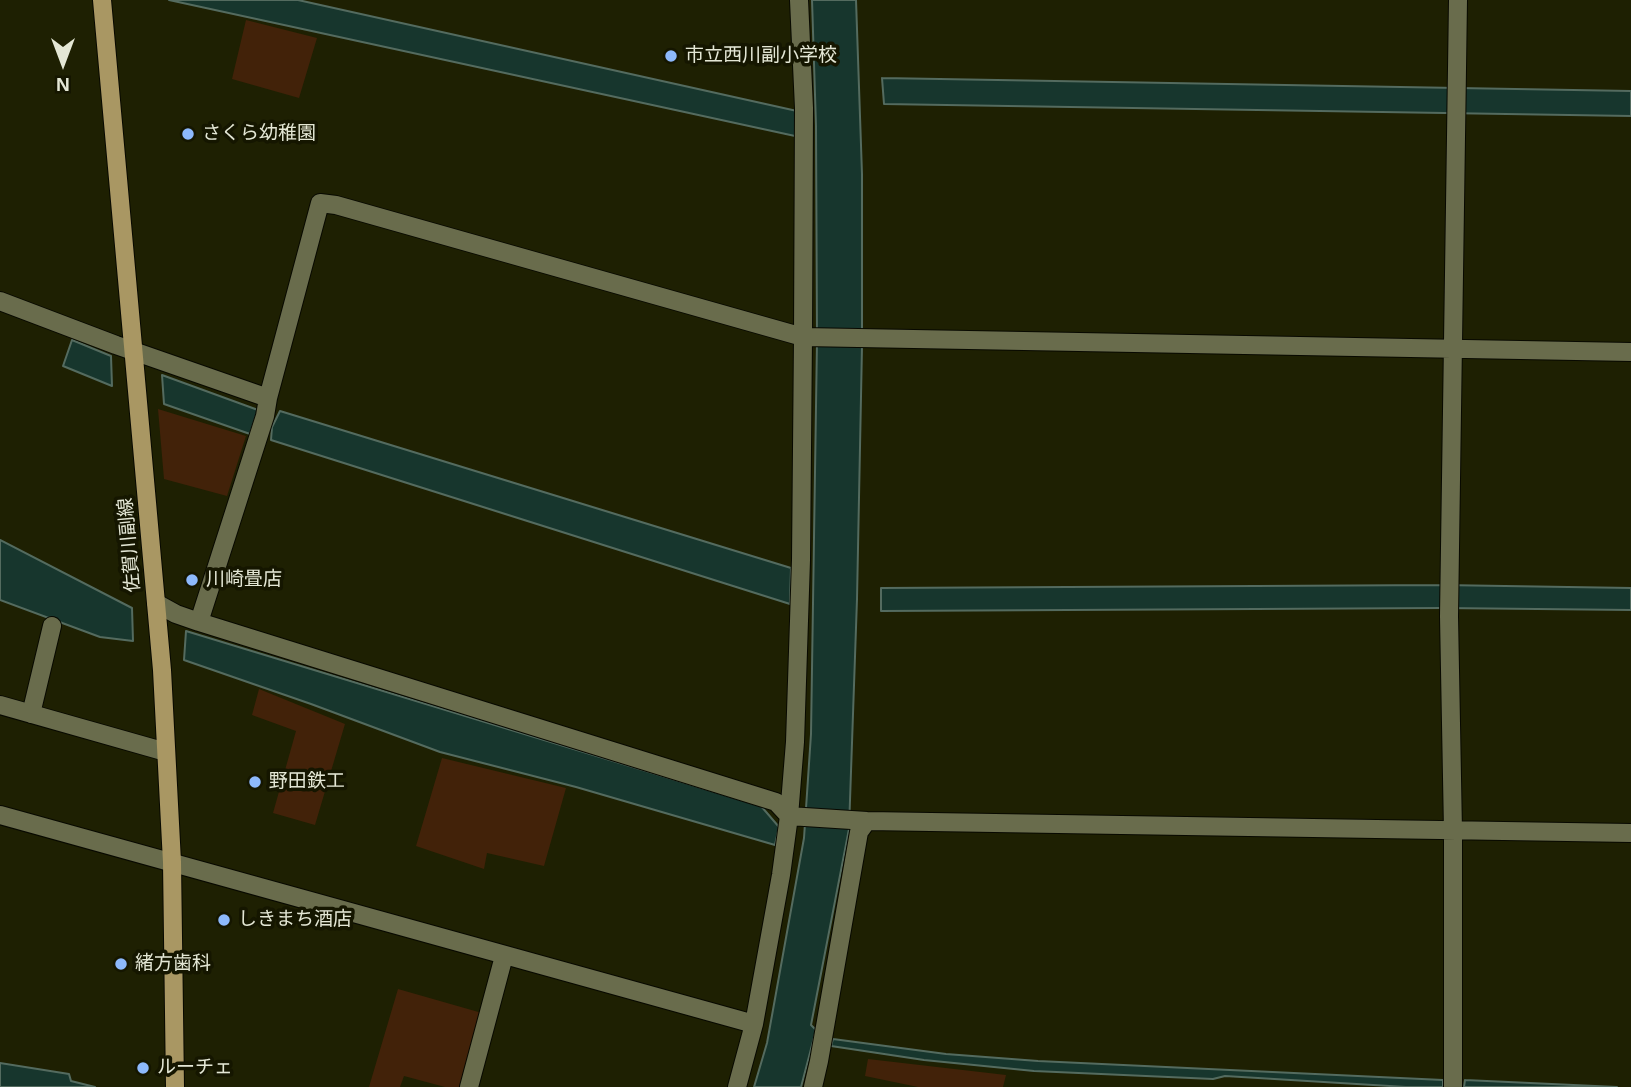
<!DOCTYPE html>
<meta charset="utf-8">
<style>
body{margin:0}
#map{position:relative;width:1631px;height:1087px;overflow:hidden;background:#1e2002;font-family:Arial,sans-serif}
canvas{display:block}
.north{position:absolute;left:28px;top:28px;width:70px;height:70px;-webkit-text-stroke:5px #151600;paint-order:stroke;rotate:180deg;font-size:19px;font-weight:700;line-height:28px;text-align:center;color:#e4e7d5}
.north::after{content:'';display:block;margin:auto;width:24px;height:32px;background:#e4e7d5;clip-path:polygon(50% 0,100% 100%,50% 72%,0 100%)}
</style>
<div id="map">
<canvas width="1631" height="1087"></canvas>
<div class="north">N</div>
</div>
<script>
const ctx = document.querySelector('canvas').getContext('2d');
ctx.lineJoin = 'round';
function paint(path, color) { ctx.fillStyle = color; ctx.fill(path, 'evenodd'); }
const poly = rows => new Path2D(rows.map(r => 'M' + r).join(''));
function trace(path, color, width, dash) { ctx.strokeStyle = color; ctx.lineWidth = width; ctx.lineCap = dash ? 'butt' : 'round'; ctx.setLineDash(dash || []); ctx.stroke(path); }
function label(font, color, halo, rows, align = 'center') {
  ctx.font = font + ' Arial,"Noto Sans JP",sans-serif'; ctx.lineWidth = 7; ctx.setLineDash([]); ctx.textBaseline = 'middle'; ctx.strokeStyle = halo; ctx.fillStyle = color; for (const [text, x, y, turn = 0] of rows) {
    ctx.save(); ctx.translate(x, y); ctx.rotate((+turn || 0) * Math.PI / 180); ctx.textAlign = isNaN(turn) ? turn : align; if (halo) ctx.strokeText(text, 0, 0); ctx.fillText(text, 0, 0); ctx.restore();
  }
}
paint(poly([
 [246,20,317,38,299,98,232,79],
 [158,409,246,436,227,496,164,479],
 [259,689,345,724,315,825,273,813,296,731,252,715],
 [442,758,566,788,544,866,487,853,484,869,416,846],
 [398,989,482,1013,463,1087,445,1087,404,1076,400,1087,369,1087],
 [868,1059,1006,1075,1003,1087,918,1087,865,1076]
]), '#422209');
const water = poly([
 [169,0,298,0,797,111,795,136,169,0],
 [812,0,856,0,862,174,862,346,857,599,849,829,811,1025,816,1030,801,1087,754,1087,767,1043,804,838,811,734,817,341,816,126,812,0],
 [882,78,1631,91,1631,116,884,104,882,78],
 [72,340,111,356,112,386,63,366,72,340],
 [162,375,258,410,250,434,164,404,162,375],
 [280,411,791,568,790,604,271,440,272,427,280,411],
 [0,540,132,608,133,641,100,637,0,600,0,540],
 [1442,585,1631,588,1631,610,1443,608,881,611,881,588,1442,585],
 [186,631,761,806,779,827,775,845,576,787,440,752,311,704,184,660,186,631],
 [833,1039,946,1054,1038,1061,1443,1080,1443,1087,1406,1087,1225,1076,1213,1079,1034,1071,924,1060,831,1046,833,1039],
 [0,1063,69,1074,71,1081,95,1087,0,1087,0,1063],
 [1465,1080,1617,1087,1464,1087,1465,1080]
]);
paint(water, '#17362d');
trace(water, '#546b5f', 2);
const minor = poly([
 [0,301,116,345,268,398],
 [156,603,176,614,199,622,776,802,789,816,867,821,1631,833],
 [199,622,265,416,268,398,320,203,336,205,803,337,1631,352],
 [0,705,166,752],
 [31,714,52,626],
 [0,815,754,1024],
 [469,1087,504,956],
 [737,1087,754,1024,781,875,789,816,795,742,801,560,803,337,804,108,799,0],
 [813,1087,819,1061,859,832,867,821],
 [1453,1087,1453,831,1449,616,1458,0]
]);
const primary = poly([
 [102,0,162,670,172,862,175,1087]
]);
trace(minor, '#080900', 20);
trace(primary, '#080900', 20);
trace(minor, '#696c4c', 18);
trace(primary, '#a99763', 18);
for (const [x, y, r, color] of [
 [671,56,7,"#8db9fc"],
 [188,134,7,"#8db9fc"],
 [192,580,7,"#8db9fc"],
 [255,782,7,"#8db9fc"],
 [224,920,7,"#8db9fc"],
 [121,964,7,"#8db9fc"],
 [143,1068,7,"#8db9fc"]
]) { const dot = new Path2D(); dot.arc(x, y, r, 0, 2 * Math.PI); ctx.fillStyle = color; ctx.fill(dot); trace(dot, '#151600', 2.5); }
label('19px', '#e4e7d5', '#151600', [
 ["市立西川副小学校",685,56],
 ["さくら幼稚園",202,134],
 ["川崎畳店",206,580],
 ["野田鉄工",269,782],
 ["しきまち酒店",238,920],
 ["緒方歯科",135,964],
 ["ルーチェ",157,1068]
], 'left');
label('19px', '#e4e7d5', '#151600', [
 ["佐賀川副線",130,545,-95]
]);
</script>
